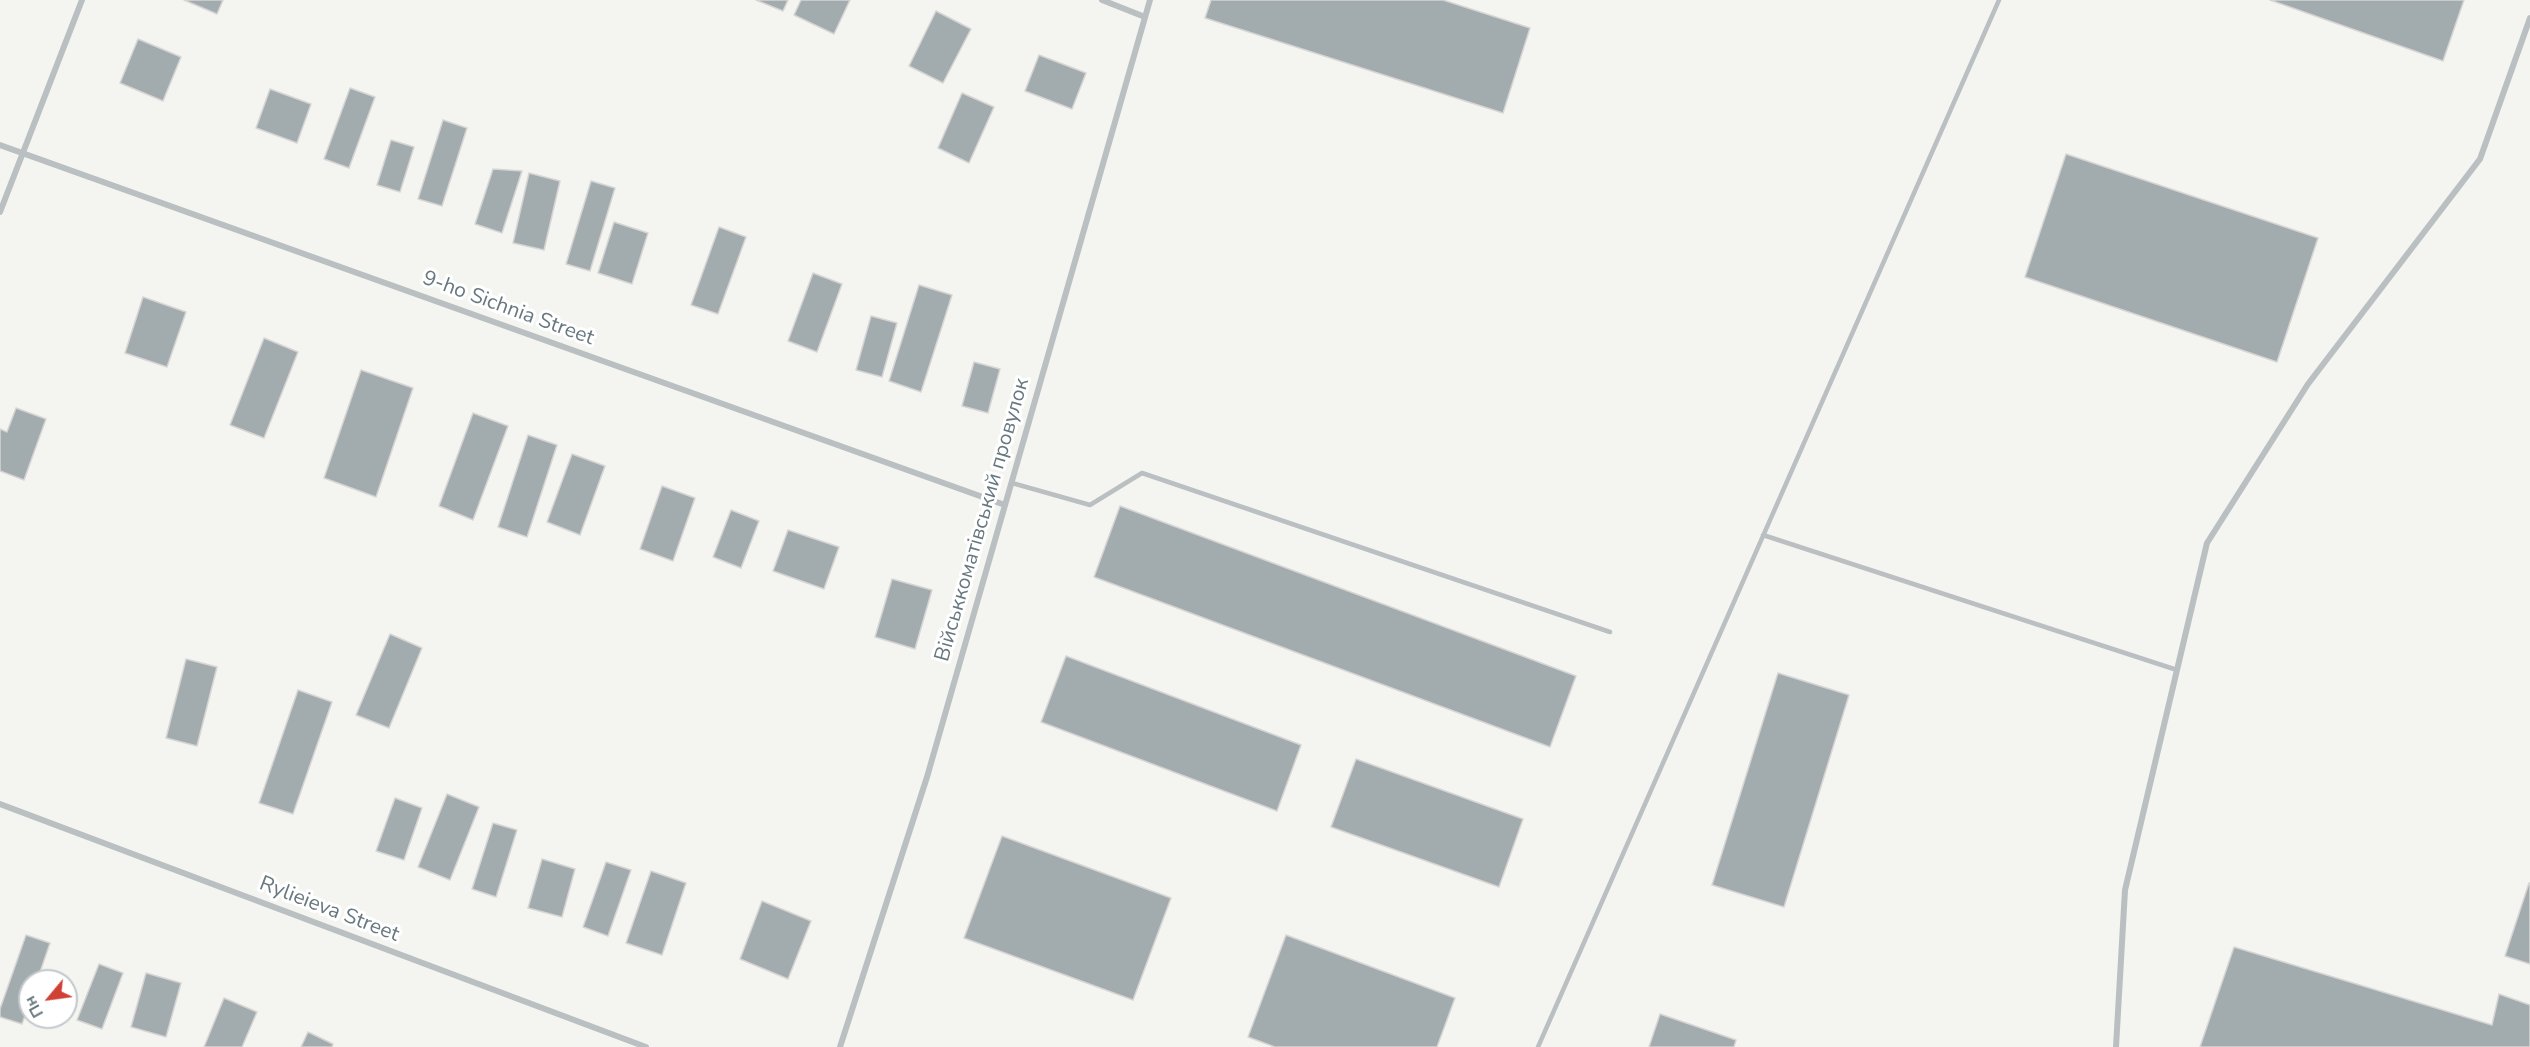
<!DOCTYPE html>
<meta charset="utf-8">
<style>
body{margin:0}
#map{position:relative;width:2530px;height:1047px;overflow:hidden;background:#f4f4f1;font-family:"Nunito Sans",sans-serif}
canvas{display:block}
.north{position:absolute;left:18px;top:969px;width:60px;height:60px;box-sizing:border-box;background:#fff;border:2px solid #c2c9cc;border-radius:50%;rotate:241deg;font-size:16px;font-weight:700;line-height:24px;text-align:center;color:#67787f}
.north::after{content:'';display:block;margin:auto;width:21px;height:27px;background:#d04035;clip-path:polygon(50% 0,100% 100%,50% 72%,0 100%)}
</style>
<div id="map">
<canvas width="2530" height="1047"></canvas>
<div class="north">Пн</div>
</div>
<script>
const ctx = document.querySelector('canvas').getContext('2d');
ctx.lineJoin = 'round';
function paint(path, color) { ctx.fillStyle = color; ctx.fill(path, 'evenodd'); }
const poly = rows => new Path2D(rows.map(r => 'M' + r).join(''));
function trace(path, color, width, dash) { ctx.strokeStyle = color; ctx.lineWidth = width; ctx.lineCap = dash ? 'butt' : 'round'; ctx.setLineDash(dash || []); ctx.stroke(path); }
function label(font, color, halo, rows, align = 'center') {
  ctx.font = font + ' "Nunito Sans",sans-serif'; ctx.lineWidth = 6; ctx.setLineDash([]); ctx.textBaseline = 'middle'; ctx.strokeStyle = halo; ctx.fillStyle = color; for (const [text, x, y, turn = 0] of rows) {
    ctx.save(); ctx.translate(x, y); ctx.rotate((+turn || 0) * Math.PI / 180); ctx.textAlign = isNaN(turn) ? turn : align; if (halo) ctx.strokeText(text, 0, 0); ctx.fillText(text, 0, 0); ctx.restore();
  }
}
const building = poly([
 [184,0,223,0,217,14,184,0],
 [756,0,788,0,783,11,756,0],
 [801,0,850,0,834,34,794,15,801,0],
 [1211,0,1443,0,1530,28,1503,113,1205,18,1211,0],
 [2270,0,2464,0,2443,61,2270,0],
 [936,11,971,29,943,83,909,66,936,11],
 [138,39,181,57,163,101,120,83,138,39],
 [1039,55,1086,73,1072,109,1025,91,1039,55],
 [350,88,375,97,349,168,324,159,350,88],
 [270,89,311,104,297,143,256,128,270,89],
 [962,93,994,107,969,163,938,148,962,93],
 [443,120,467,128,442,206,418,199,443,120],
 [391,140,414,147,400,192,377,185,391,140],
 [2066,154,2318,238,2277,362,2025,277,2066,154],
 [493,169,522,171,502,233,475,224,493,169],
 [529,173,560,181,544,250,513,243,529,173],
 [591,181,615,188,590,271,566,264,591,181],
 [614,222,648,233,632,284,598,273,614,222],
 [719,227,746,237,718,314,691,305,719,227],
 [813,273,842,284,817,352,788,341,813,273],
 [919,285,952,295,921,392,889,381,919,285],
 [143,297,186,312,167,367,125,353,143,297],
 [871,316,897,323,882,377,856,370,871,316],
 [264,338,298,352,264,438,230,425,264,338],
 [974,362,1000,369,988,413,962,406,974,362],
 [361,370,413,388,376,497,324,478,361,370],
 [16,408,46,419,24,480,0,471,0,429,7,432,16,408],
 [473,413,508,426,473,520,439,506,473,413],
 [528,435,557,445,527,537,498,527,528,435],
 [572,454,605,466,580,535,547,522,572,454],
 [662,486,695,498,673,561,640,549,662,486],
 [1120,506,1576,676,1550,747,1094,577,1120,506],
 [731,510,759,521,741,568,713,557,731,510],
 [788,530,839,547,824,589,773,571,788,530],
 [892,579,932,590,915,649,875,637,892,579],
 [390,634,422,648,389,728,356,715,390,634],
 [1066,656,1301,745,1277,811,1041,722,1066,656],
 [186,659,217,667,197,746,166,738,186,659],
 [1778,673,1849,695,1784,907,1712,885,1778,673],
 [298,690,332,702,293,814,259,803,298,690],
 [1356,759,1523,819,1499,887,1331,827,1356,759],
 [447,794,479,807,450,880,418,867,447,794],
 [395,798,422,808,404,860,376,851,395,798],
 [493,823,517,830,496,897,472,889,493,823],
 [1002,836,1171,898,1133,1000,964,938,1002,836],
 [542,859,575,869,562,917,528,908,542,859],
 [606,862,631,870,608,936,583,927,606,862],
 [651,871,686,883,662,955,626,943,651,871],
 [2529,883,2530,883,2530,964,2505,956,2529,883],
 [762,901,811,921,788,979,740,959,762,901],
 [26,935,50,943,37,981,30,981,30,1002,22,1024,0,1017,0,1009,26,935],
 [1286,935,1455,998,1437,1047,1275,1047,1248,1037,1286,935],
 [2234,947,2492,1025,2499,994,2530,1005,2530,1047,2200,1047,2234,947],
 [99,964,123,973,102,1029,77,1020,99,964],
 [146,973,181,983,166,1037,131,1027,146,973],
 [224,998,257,1012,242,1047,204,1047,224,998],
 [1660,1014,1736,1040,1734,1047,1649,1047,1660,1014],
 [308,1032,333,1044,332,1047,301,1047,308,1032]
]);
paint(building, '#a2abae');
trace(building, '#d6d5d4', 1.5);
trace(poly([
 [1012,483,1090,505,1142,473,1610,632],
 [1763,535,2177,670],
 [1538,1047,1999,0]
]), '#babfc1', 4.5);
trace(poly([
 [1102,0,1145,17],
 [0,145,1005,505],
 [0,212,82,0],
 [0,804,646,1047],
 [840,1047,927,777,1150,0],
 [2116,1047,2125,890,2207,543,2308,384,2480,159,2530,18]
]), '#babfc1', 6);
label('21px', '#67787f', '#fff', [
 ["9-ho Sichnia Street",508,309,20],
 ["Військкоматівський провулок",983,520,-74],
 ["Rylieieva Street",329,910,21]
]);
</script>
